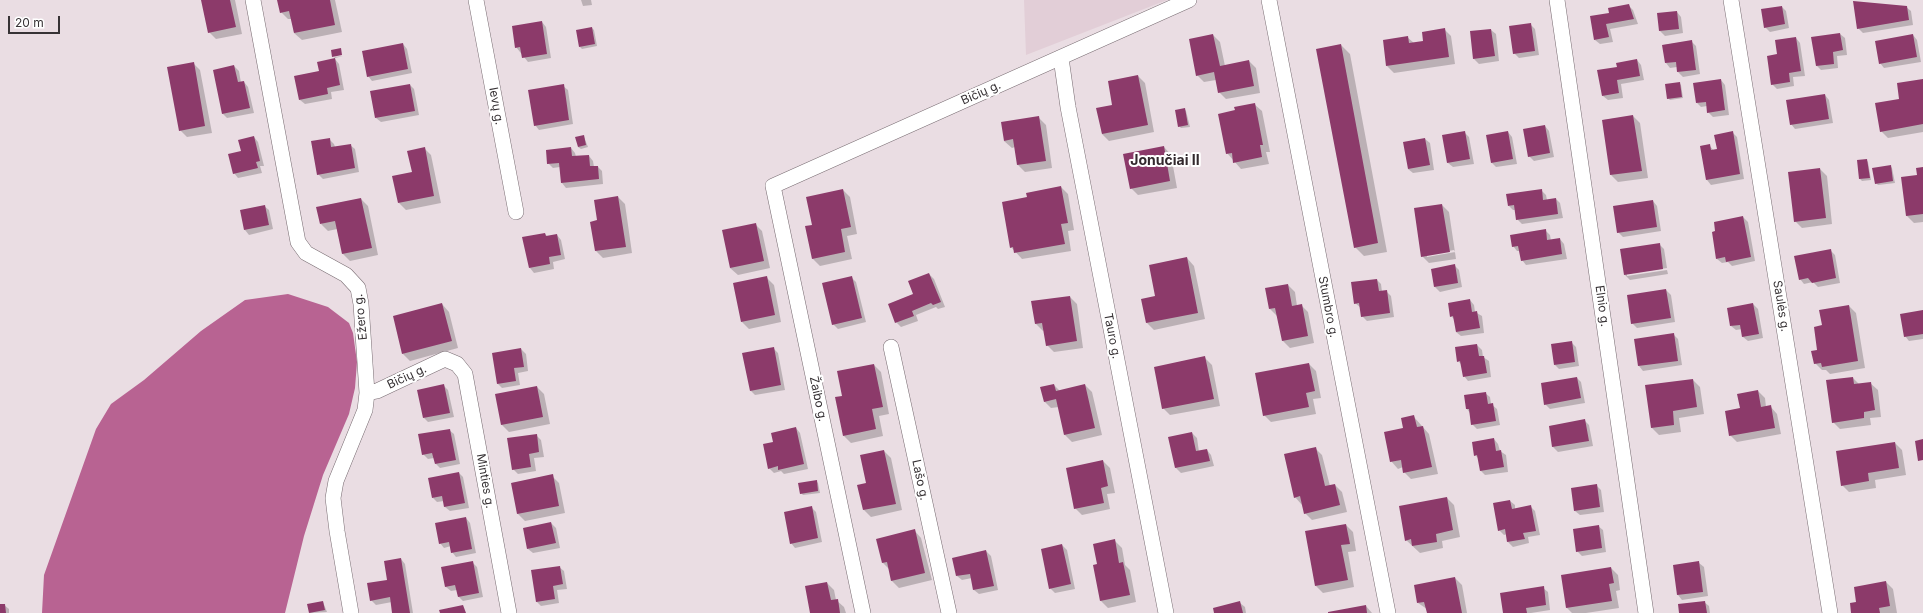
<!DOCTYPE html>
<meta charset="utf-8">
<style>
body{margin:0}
#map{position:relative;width:1923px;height:613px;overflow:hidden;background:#eadde3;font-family:Inter,sans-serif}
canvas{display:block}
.scale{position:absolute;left:8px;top:16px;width:52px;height:18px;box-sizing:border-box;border:2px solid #373235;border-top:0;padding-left:5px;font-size:12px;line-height:14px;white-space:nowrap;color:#373235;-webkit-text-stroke:3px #fff;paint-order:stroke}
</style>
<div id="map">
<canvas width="1923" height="613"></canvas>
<div class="scale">20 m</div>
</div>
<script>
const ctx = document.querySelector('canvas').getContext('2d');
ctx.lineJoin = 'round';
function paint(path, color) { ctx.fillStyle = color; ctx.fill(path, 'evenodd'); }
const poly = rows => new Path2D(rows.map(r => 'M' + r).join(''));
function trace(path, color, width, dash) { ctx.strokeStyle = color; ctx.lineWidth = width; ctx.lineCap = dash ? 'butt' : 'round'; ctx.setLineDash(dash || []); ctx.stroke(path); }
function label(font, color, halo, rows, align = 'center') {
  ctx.font = font + ' Inter,sans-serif'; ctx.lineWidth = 4; ctx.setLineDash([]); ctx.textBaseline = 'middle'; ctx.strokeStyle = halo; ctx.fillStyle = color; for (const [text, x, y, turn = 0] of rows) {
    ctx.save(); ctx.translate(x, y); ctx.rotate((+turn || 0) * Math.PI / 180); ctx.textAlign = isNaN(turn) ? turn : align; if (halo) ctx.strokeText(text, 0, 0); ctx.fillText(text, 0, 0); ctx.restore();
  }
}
paint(poly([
 [1024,0,1167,0,1026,55]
]), '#e2ced7');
paint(poly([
 [288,294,328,307,349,323,353,333,357,362,355,388,349,414,323,475,304,536,285,613,42,613,44,575,96,429,111,404,144,380,201,331,245,300]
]), '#b86392');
paint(poly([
 [202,0,235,0,242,34,216,39,209,32],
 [278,0,335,0,342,32,302,40,294,33,292,19,288,19,281,12],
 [581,0,591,0,592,5,583,6],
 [1628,5,1633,10,1638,24,1610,29,1613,42,1600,44,1595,40,1610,13],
 [1782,7,1786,11,1789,28,1770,32,1765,27],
 [1906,7,1911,11,1913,25,1863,33,1858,28],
 [1677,12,1681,17,1683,33,1665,36,1660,31,1658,14],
 [542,22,546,27,551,58,528,62,516,47],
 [1530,24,1535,29,1539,55,1519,58,1514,53],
 [592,28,594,30,597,46,582,49,580,47],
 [1444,29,1451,36,1455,64,1394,73,1387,66,1407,37,1414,43,1424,42],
 [1491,30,1496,34,1499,61,1479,64,1474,59,1471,32],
 [1840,34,1845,38,1847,55,1837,56,1838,68,1821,70,1817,66],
 [1213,35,1220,42,1225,66,1249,61,1256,68,1260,93,1226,99,1219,92,1216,80,1204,82,1197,75],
 [1913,35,1917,40,1921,62,1884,68,1880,63],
 [1796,38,1800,43,1805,76,1793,77,1794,86,1777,89,1772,84,1778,55],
 [1691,41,1696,46,1700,74,1683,77,1678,72,1677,67,1670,68,1666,63,1663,45],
 [403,44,407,49,412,73,372,81,368,76],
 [1341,45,1350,54,1387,252,1364,256,1355,247],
 [343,56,335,58,334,57],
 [335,59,339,64,344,90,331,92,332,99,305,104,300,100,320,72],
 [1637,60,1641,65,1644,80,1621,84,1623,98,1608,100,1603,96,1618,68],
 [193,63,200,70,212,133,187,137,180,130],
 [234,66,239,71,241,83,244,82,248,87,254,113,227,118,223,114],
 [1138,76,1145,83,1154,132,1109,141,1102,134,1098,109,1114,106],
 [1721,80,1725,85,1729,115,1713,117,1708,112,1707,106,1701,107,1697,103],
 [1923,80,1923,132,1888,138,1881,131,1901,100],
 [1679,83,1681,85,1683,98,1670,100,1668,98],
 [410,85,414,89,419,115,381,122,376,118],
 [563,86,568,90,573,124,539,130,535,125],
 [1825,95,1829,100,1833,123,1795,129,1791,124],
 [1254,104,1262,111,1270,152,1266,152,1269,164,1241,169,1227,153,1236,111],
 [1184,109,1186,111,1190,127,1181,128,1179,126],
 [1633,116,1640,123,1648,178,1618,182,1611,175,1603,120],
 [1039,118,1046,125,1052,168,1025,172,1018,165,1015,147,1012,148,1004,141],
 [1545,126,1549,131,1554,157,1534,161,1529,156],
 [1464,132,1469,137,1474,164,1453,167,1448,163],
 [1508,132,1512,137,1517,164,1496,167,1492,163],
 [1732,132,1737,137,1744,179,1711,185,1707,180,1701,146,1709,145,1714,151,1718,150],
 [254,137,258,142,264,166,260,166,262,173,238,178,234,173,242,151],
 [584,137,588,147,581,149,578,147],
 [329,139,334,144,335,147,350,145,355,149,359,172,323,179,318,174],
 [1425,139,1430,143,1434,170,1413,173,1408,169],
 [1164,147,1171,155,1177,188,1138,195,1131,188],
 [424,148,431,155,441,203,406,210,399,203],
 [571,148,575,153,576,157,589,156,593,161,594,167,598,167,602,171,603,184,566,188,562,183,560,167,553,168,548,163],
 [1866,160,1868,162,1871,180,1862,181,1860,179],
 [1890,166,1892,168,1895,183,1878,185,1876,183],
 [1923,168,1923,222,1914,223,1907,216,1902,178,1918,176],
 [1820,169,1827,176,1832,224,1802,228,1795,221],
 [1061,187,1068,194,1074,230,1068,231,1071,251,1022,259,1011,247,1028,198],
 [843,190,850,197,857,234,847,236,852,259,820,266,813,259,813,226],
 [1541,190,1546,195,1547,200,1556,199,1560,203,1563,218,1522,224,1517,219,1516,210,1513,210,1509,206],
 [618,197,625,204,632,253,603,258,596,251,591,222,598,221],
 [361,199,368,206,378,255,350,261,343,254,337,229,328,231,321,224],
 [1653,201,1657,206,1661,231,1623,237,1618,232],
 [1442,205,1449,212,1456,259,1429,263,1422,256],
 [1454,250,1455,252,1427,257,1427,255],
 [264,206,269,210,273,229,249,235,245,230,241,211],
 [1743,217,1748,222,1755,261,1732,266,1728,262,1722,263,1717,259],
 [755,224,762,231,770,268,738,275,730,268],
 [1545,230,1550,235,1551,241,1560,239,1564,244,1567,259,1526,265,1522,260,1520,251,1517,251,1513,246],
 [545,234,548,237,557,235,561,240,565,259,553,262,554,269,534,273,530,268,524,238],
 [1659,244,1664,249,1667,268,1627,274,1627,276,1667,270,1668,274,1630,280,1625,275,1621,250],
 [1830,250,1835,255,1840,283,1818,287,1813,282,1804,284,1800,279],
 [1187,258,1194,266,1205,319,1154,330,1147,323,1142,300,1156,297],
 [1455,266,1459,270,1462,287,1440,292,1435,287,1432,270],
 [929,274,934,279,945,307,938,309,936,307,916,315,918,321,901,327,896,322],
 [851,277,856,282,866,322,838,329,833,324],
 [767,278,774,285,781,322,749,329,742,322],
 [1377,280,1381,284,1382,292,1386,291,1391,296,1394,317,1367,321,1362,316,1361,308,1355,303],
 [1288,285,1295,292,1297,306,1301,305,1308,312,1314,343,1290,348,1283,341,1278,317,1270,309,1266,289],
 [1666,290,1671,295,1675,322,1637,328,1632,323],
 [1070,297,1077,304,1083,348,1054,352,1047,345,1044,330,1043,331,1035,323],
 [1470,300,1474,305,1475,312,1482,316,1484,333,1461,336,1456,332,1455,320,1451,316],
 [442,304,449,312,458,348,410,361,403,354],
 [1753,304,1758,309,1763,338,1748,341,1743,337,1742,329,1736,330,1731,326],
 [1849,306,1856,313,1865,368,1830,374,1826,370,1822,370,1815,363,1823,326],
 [1923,311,1923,339,1909,341,1905,336],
 [1673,334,1678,339,1682,365,1643,371,1639,366,1635,340],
 [1571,342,1576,347,1579,366,1559,369,1555,365],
 [1477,345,1482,350,1483,357,1489,361,1491,377,1468,381,1464,376,1462,365,1458,361],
 [773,348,778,353,785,390,755,395,751,391],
 [521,349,526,354,528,371,518,373,520,385,502,388,498,384],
 [1205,358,1212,365,1220,406,1170,415,1163,408],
 [1309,364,1316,371,1321,398,1313,399,1316,414,1271,422,1264,415],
 [874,365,881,372,889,414,879,416,883,436,851,443,844,436],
 [1577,378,1581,382,1585,403,1550,409,1545,404],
 [1853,378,1860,385,1870,383,1878,390,1881,417,1870,418,1871,425,1840,429,1833,422],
 [1693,380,1700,387,1704,414,1679,418,1681,432,1659,435,1652,428,1646,386],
 [1054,385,1060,391,1085,385,1092,392,1102,435,1072,442,1065,435,1059,407,1051,408,1044,401],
 [444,386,448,390,454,417,428,422,424,418],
 [537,387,544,394,550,424,509,432,502,425,496,395],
 [1758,391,1765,398,1766,407,1770,406,1777,414,1781,434,1737,442,1730,435,1741,409],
 [1485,393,1490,397,1491,404,1497,409,1500,425,1477,429,1472,424,1470,413,1467,409],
 [1414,417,1429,434,1438,474,1411,479,1404,472,1403,467,1398,469,1391,461,1404,429],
 [1585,421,1589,425,1593,446,1558,452,1553,447,1550,426],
 [796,428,800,433,808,469,784,474,781,471,774,473,769,468,774,442],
 [449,430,454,434,460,464,440,468,436,464,434,458,428,459,423,454],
 [1192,433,1197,438,1199,452,1207,450,1211,455,1214,466,1181,473,1176,468,1169,438],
 [536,435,541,440,544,457,534,458,536,471,518,474,513,469],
 [1494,439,1498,444,1500,451,1506,455,1508,472,1485,475,1481,471,1479,459,1475,455],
 [1895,443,1902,450,1906,475,1875,480,1876,488,1849,492,1842,485],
 [1315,448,1322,455,1330,486,1335,485,1342,492,1347,512,1312,520,1305,513,1302,505,1295,497],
 [884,451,891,458,902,510,871,517,864,510,859,486,867,484],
 [1103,461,1110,468,1115,493,1107,494,1110,509,1082,515,1075,508],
 [459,473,463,477,469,508,450,511,445,507,444,501,437,502,433,498],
 [552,476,559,483,565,513,525,521,518,514,512,483],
 [816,481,818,483,820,493,803,495,801,493],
 [1596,485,1601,490,1604,512,1580,515,1575,511],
 [1447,498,1454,505,1460,537,1442,541,1443,548,1420,553,1406,540],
 [1510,501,1515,505,1515,509,1530,506,1535,511,1540,535,1528,537,1529,543,1513,547,1508,542,1507,534,1504,535,1499,530],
 [812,508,816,512,822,542,795,548,791,543],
 [466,518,470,523,476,553,456,557,452,552,451,546,444,548,440,543],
 [551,523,556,528,560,548,533,553,528,549],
 [1346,525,1353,532,1356,551,1348,552,1354,587,1323,593,1316,586],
 [1598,526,1603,530,1606,552,1582,556,1577,551],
 [914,530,921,538,932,580,899,588,892,581,890,570,883,563,877,540],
 [1115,541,1122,548,1125,565,1130,570,1136,602,1108,608,1101,601,1098,565],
 [1062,545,1067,550,1075,589,1055,593,1050,588],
 [986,551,991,556,998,590,979,594,974,590,972,578,962,580,957,576],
 [401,559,405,564,413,613,393,613,392,602,376,605,371,600,388,581],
 [472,562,477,567,483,597,463,601,458,596,457,590,451,591,446,587,443,568],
 [1699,563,1704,567,1708,596,1682,600,1678,595,1674,566],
 [559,567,564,571,567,589,557,590,559,603,541,606,536,601],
 [1611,568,1618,575,1620,590,1616,591,1619,608,1586,613,1572,613,1567,608,1562,576],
 [1455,578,1462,585,1467,613,1428,613,1427,609,1418,603],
 [1886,582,1893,589,1897,613,1852,613,1857,603],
 [827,583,834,590,836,600,844,607,846,613,811,613],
 [1543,588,1548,592,1550,610,1531,613,1504,613],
 [323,602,327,612,310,613,308,605],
 [1704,602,1709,606,1710,613,1680,613],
 [1240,603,1245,607,1246,613,1215,613],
 [0,605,4,605,9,609,9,613,0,613],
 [1366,606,1372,613,1329,613]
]), '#0003');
paint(poly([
 [201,0,230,0,236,27,208,33],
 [277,0,330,0,335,25,294,33,289,11,280,13],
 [1853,1,1907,6,1909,20,1857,29],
 [1629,4,1634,19,1606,24,1609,37,1594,40,1590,16,1609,13,1608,8],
 [1782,6,1785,24,1764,28,1761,9],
 [1677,11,1679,29,1659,31,1657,13],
 [542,21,547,54,522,58,520,47,515,48,512,26],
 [1531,23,1535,51,1513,54,1509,26],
 [592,27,595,44,579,47,576,30],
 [1445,28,1449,57,1386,66,1383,40,1408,36,1409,43,1423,41,1422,32],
 [1491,29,1495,56,1473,59,1470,31],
 [1840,33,1843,50,1833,52,1834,64,1816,66,1811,37],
 [1213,34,1220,66,1249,60,1254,86,1218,93,1214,72,1196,76,1189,39],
 [1913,34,1917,57,1879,64,1875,41],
 [1796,37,1801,71,1789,73,1790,82,1771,85,1767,56,1777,54,1775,40],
 [1692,40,1696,70,1677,72,1676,62,1665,63,1662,45],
 [403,43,408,69,367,77,362,51],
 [1341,44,1378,243,1354,248,1316,49],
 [341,48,342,55,332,57,331,50],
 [335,58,340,85,327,88,328,94,299,100,294,76,319,71,317,62],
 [1637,59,1640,76,1617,80,1619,93,1602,96,1597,70,1617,67,1616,63],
 [194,62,205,126,179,131,167,67],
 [234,65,238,82,244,81,250,108,222,114,213,70],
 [1138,75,1148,125,1102,134,1096,108,1112,105,1108,81],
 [1721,79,1725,110,1707,113,1706,102,1696,103,1693,83],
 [1923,79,1923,124,1880,132,1875,103,1899,99,1897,83],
 [1680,82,1682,97,1667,99,1665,84],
 [410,84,415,111,375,118,370,91],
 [564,84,569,120,534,126,528,90],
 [1825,94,1829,119,1790,125,1786,100],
 [1255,103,1263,145,1260,145,1262,157,1233,163,1232,153,1226,154,1218,114,1235,110,1234,107],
 [1185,108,1188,125,1178,127,1175,110],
 [1633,115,1642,171,1610,175,1602,120],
 [1039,116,1046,161,1017,165,1013,139,1004,141,1001,122],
 [1545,125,1550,153,1528,157,1523,129],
 [1465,131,1470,159,1447,163,1442,135],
 [1508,131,1513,159,1491,163,1486,135],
 [1733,131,1740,174,1706,180,1700,146,1710,144,1711,150,1717,149,1714,135],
 [584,135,586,145,578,147,575,137],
 [254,136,260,161,256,162,258,168,233,174,228,154,241,151,238,140],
 [330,138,331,147,351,144,355,168,317,175,311,141],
 [1425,138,1430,165,1408,169,1403,142],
 [1164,146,1170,181,1130,189,1123,154],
 [425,147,434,196,398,203,392,176,412,172,407,151],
 [571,147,572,156,589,155,590,166,598,166,599,179,561,183,559,163,547,164,546,150],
 [1867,159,1870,178,1859,179,1857,160],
 [1891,165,1893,181,1875,184,1872,168],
 [1923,167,1923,214,1906,216,1901,177,1917,175,1916,168],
 [1820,168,1826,218,1794,222,1788,172],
 [1061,186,1068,223,1061,224,1065,244,1014,253,1013,247,1010,248,1002,202,1027,197,1026,193],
 [843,189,851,227,841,229,845,252,812,259,805,226,812,225,806,197],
 [1542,189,1543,200,1556,198,1558,214,1516,220,1514,205,1508,206,1506,194],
 [618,196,626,247,595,251,590,222,597,220,594,200],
 [361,198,372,248,342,254,335,221,320,224,316,207],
 [1653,200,1657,227,1617,233,1613,206],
 [1442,204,1450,252,1421,257,1414,208],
 [265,205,269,225,244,230,240,210],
 [1743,216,1751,257,1726,262,1725,257,1716,259,1712,232,1715,231,1714,222],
 [756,223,764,261,730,268,722,230],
 [1546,229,1547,240,1560,238,1562,254,1521,261,1518,246,1512,247,1510,235],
 [545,233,546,236,557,234,561,255,549,257,550,264,529,268,522,237],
 [1660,243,1663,269,1624,275,1620,249],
 [1831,249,1836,278,1812,283,1808,278,1799,280,1794,256],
 [1187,257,1198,313,1146,323,1141,299,1155,296,1149,265],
 [1455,264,1458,283,1434,287,1431,269],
 [929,273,941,302,933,305,931,303,912,311,914,316,895,323,888,304,913,294,908,281],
 [767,276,775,315,741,322,733,283],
 [852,276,862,318,832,325,822,283],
 [1377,279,1379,291,1387,290,1390,313,1361,317,1359,303,1354,304,1351,282],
 [1288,284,1292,306,1302,304,1308,336,1282,341,1275,308,1269,309,1265,288],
 [1666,289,1671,318,1631,324,1627,295],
 [1070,296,1077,341,1046,346,1042,323,1035,324,1031,301],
 [1470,299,1472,312,1477,311,1480,328,1456,332,1453,316,1450,317,1448,303],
 [442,303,452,341,402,354,393,316],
 [1753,303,1759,334,1742,337,1740,325,1730,326,1727,308],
 [1849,305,1858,361,1822,367,1821,363,1814,364,1811,351,1817,350,1814,327,1822,325,1819,310],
 [1923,310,1923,334,1904,337,1900,314],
 [1674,333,1678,361,1638,366,1634,339],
 [1572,341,1575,362,1554,365,1551,344],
 [1477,344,1479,356,1484,356,1487,373,1463,377,1460,361,1457,362,1455,347],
 [774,347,781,385,750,391,742,353],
 [521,348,524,367,514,368,516,381,497,384,492,353],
 [1205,356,1214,399,1162,409,1154,367],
 [1309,363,1315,391,1306,393,1309,407,1263,416,1255,373],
 [874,364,883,407,872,409,876,429,843,436,835,397,842,396,837,371],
 [1577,377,1581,398,1544,405,1541,383],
 [1853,377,1854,384,1871,382,1875,410,1864,412,1864,418,1832,423,1826,380],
 [1693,379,1697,407,1673,411,1674,425,1651,428,1645,385],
 [444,384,450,413,423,418,417,390],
 [1054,384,1056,391,1085,384,1095,428,1064,435,1056,399,1044,402,1040,387],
 [537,386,543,417,501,425,495,394],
 [1758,390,1761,407,1771,405,1775,428,1729,436,1725,411,1740,408,1737,394],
 [1486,392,1488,404,1493,403,1496,421,1471,425,1469,409,1466,409,1464,395],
 [1414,415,1417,427,1423,426,1432,467,1403,473,1401,460,1390,462,1384,432,1403,428,1401,418],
 [1585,419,1589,441,1552,447,1549,426],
 [796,427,804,464,778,470,778,466,768,469,763,444,773,442,771,433],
 [450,429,456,460,435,464,432,453,422,455,418,434],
 [1192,432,1196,451,1207,449,1210,461,1175,468,1168,437],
 [537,434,539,452,529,454,531,467,512,470,507,438],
 [1494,438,1496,451,1501,450,1504,467,1480,471,1477,455,1474,456,1472,442],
 [1923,439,1923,460,1918,461,1915,441],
 [1895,442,1899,468,1868,473,1869,481,1841,486,1836,451],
 [1316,447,1325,486,1335,484,1340,505,1304,514,1300,496,1294,498,1284,454],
 [884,450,896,504,863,510,857,485,866,483,860,455],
 [1103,460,1108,486,1101,488,1104,503,1074,509,1066,468],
 [459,472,465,503,444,507,442,496,432,498,428,478],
 [553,474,559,506,517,514,511,483],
 [817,480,818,491,800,494,798,483],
 [1597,484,1600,507,1574,511,1571,488],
 [1447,497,1453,530,1436,534,1437,542,1412,546,1411,539,1405,541,1399,506],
 [1510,500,1512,509,1531,505,1536,531,1523,533,1525,539,1507,542,1505,529,1498,531,1493,503],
 [812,506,818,538,790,544,784,512],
 [466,517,472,549,451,553,449,542,439,544,435,523],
 [551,522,556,543,527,549,523,528],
 [1346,524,1350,544,1341,545,1348,580,1315,586,1305,531],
 [1599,525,1602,548,1576,552,1573,529],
 [915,529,925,573,891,581,887,562,882,563,876,539],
 [1115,539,1119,563,1123,562,1130,595,1100,601,1093,565,1097,564,1093,544],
 [1062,544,1071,584,1049,589,1041,549],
 [986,550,994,586,973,590,970,574,956,576,952,558],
 [401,558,410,613,392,613,390,597,370,601,367,583,387,580,384,561],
 [473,561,479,593,458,597,455,585,445,587,441,567],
 [1699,561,1703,592,1677,595,1673,565],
 [560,566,563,584,553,586,555,599,536,602,531,570],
 [1611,567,1614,583,1609,584,1612,601,1566,608,1561,575],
 [1455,577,1462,613,1427,613,1424,602,1417,603,1414,585],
 [1886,581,1890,606,1879,608,1880,613,1851,613,1850,603,1856,602,1854,587],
 [827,582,831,600,838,599,840,613,810,613,805,586],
 [1544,586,1546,605,1526,608,1527,613,1503,613,1500,593],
 [323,601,325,610,309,613,307,604],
 [1240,601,1243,613,1214,613,1213,608],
 [1705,601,1707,613,1679,613,1678,604],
 [0,604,5,604,6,613,0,613],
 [463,605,466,613,440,613,439,610],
 [1366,605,1367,613,1328,613,1328,612]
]), '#8c3a6a');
const street = poly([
 [253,0,298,242,306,253,346,275,358,288,361,304,367,393,365,410,336,481,333,498,337,531,351,613],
 [476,0,516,212],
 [1269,0,1388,613],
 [1557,0,1646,613],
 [1731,0,1830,613],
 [1061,58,1068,107,1166,613],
 [891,347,949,613],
 [367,393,377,391,445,359,457,364,465,374,509,613],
 [863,613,773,186,1189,0]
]);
trace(street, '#786c72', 16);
trace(street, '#fff', 15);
label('12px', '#373235', '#fff', [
 ["Bičių g.",981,93,-24],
 ["Ievų g.",496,106,80],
 ["Elnio g.",1602,306,82],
 ["Saulės g.",1781,306,81],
 ["Stumbro g.",1328,307,79],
 ["Ežero g.",361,317,-96],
 ["Tauro g.",1112,336,79],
 ["Bičių g.",407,377,-25],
 ["Žaibo g.",818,399,78],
 ["Lašo g.",920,480,78],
 ["Minties g.",485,481,80]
]);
label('bold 14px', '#32282d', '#fff', [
 ["Jonučiai II",1165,161]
]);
</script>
